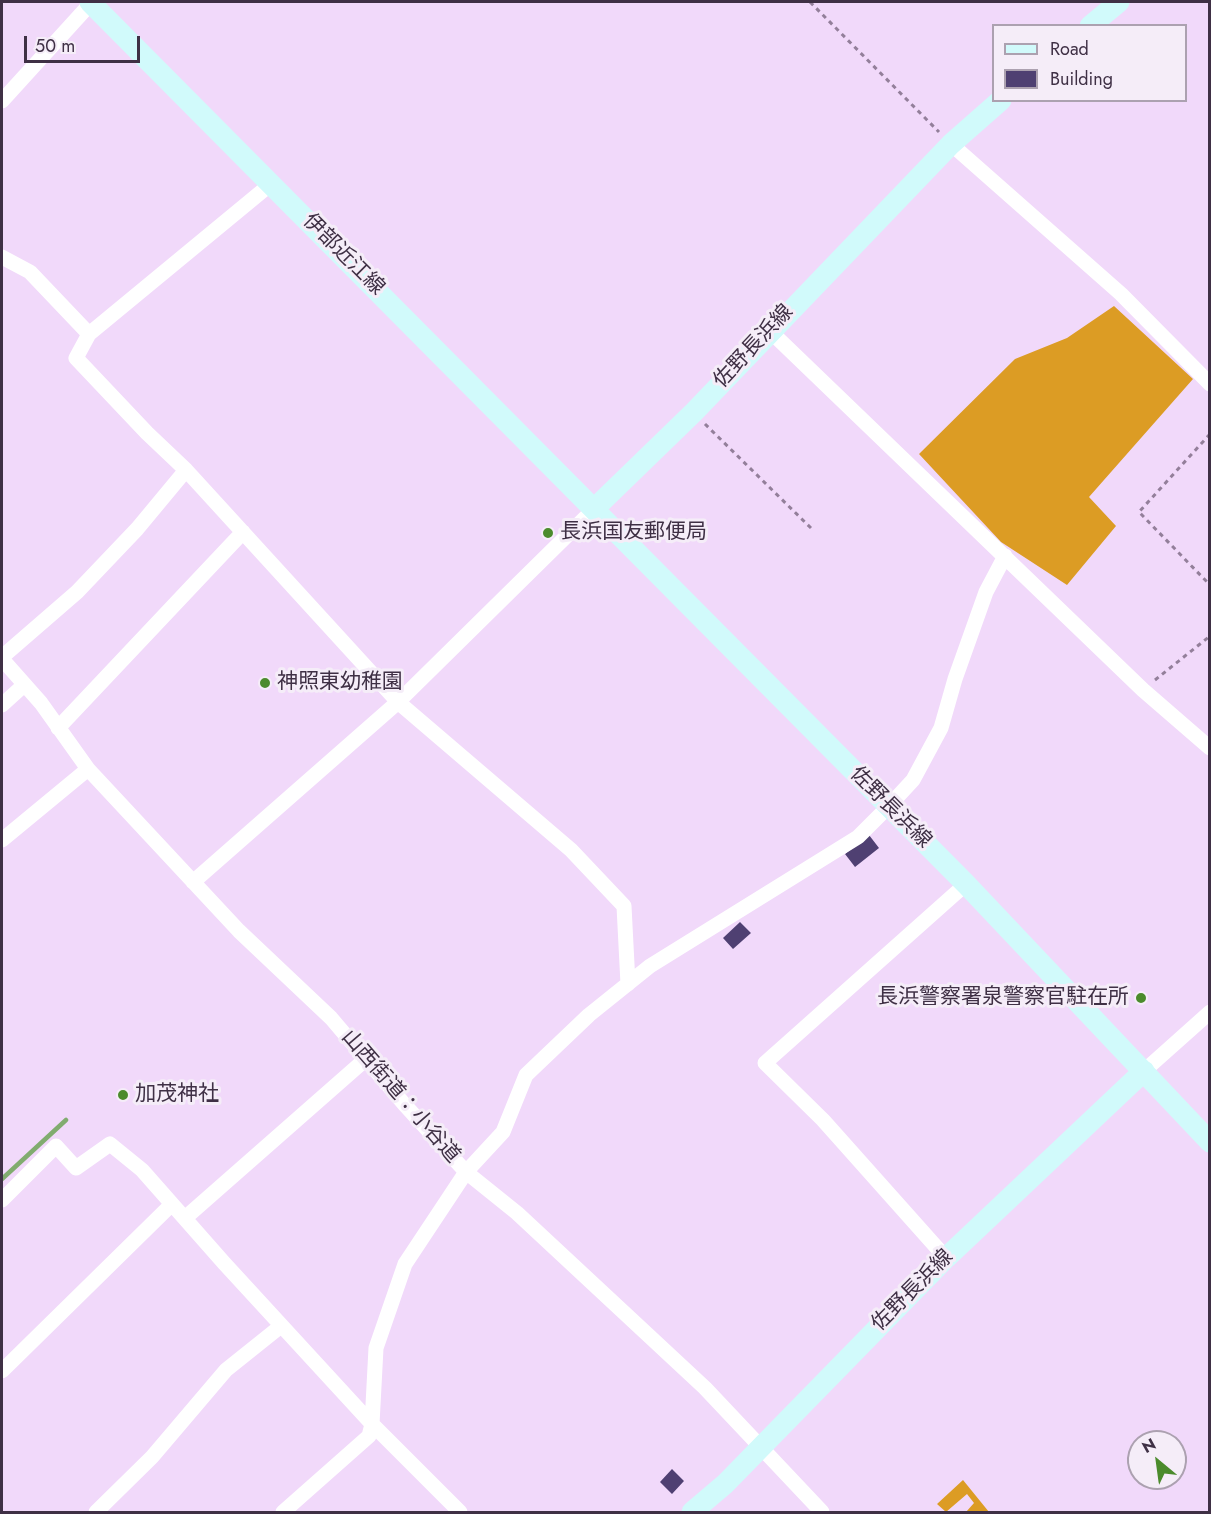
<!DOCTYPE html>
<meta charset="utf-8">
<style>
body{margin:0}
#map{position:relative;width:1211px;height:1514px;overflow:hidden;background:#f1d9fa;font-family:Jost,sans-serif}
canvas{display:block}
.frame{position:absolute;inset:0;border:3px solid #3f3045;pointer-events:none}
.legend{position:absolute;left:992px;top:24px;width:195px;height:78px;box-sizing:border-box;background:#f5edf8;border:2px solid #aca1b0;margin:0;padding:8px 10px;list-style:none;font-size:18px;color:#3f3045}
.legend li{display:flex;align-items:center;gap:12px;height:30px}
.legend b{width:30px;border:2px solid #aca1b0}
.north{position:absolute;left:1127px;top:1430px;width:60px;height:60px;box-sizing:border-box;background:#f5edf8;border:2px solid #aca1b0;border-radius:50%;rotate:331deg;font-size:16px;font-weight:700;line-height:24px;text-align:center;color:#3f3045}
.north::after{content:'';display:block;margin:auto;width:21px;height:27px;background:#4b8b2c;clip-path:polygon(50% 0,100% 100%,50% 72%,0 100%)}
.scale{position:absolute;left:24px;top:36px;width:116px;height:27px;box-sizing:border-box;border:3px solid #3f3045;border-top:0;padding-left:8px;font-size:18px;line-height:21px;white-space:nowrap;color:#3f3045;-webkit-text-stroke:4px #f5edf8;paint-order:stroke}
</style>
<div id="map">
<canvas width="1211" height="1514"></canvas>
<div class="frame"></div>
<ul class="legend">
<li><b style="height:8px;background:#d1fafb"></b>Road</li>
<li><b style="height:16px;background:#4f4072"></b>Building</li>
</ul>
<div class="north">N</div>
<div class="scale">50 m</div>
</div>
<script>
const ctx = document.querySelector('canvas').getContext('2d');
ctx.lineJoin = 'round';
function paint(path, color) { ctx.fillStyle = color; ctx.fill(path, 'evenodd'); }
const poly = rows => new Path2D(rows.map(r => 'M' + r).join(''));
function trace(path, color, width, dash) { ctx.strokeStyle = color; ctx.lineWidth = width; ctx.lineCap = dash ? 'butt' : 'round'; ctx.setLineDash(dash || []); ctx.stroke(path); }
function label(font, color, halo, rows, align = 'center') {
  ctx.font = font + ' Jost,"Noto Sans JP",sans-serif'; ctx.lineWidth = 6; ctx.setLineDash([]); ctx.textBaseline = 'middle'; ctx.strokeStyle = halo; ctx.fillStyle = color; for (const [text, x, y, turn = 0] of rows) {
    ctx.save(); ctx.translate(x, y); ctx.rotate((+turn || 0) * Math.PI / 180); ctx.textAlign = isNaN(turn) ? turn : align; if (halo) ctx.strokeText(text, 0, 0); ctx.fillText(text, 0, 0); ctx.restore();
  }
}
paint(poly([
 [1114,306,1193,379,1089,497,1116,526,1067,585,1001,542,919,454,1015,359,1067,338],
 [963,1480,989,1512,966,1512,974,1503,967,1494,946,1512,937,1504]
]), '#dc9c24');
trace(poly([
 [2,1179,66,1120]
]), '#81ac6f', 4.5);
paint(poly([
 [869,835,879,848,855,867,845,854],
 [740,922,751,933,733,949,723,938],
 [672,1469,684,1481,672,1494,660,1482]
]), '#4f4072');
trace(poly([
 [810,2,939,132],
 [705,424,814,531],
 [1210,434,1139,512,1210,585],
 [1155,680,1210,636]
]), '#937f9a', 3, [4.5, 4.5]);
trace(poly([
 [2,101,92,2],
 [951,144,1121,294,1210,384],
 [272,183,89,334,76,358,147,433,186,470,398,702,571,850,624,906,628,984],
 [2,257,30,272,89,334],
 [770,331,1143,690,1210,748],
 [2,657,77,592,137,529,186,470],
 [2,659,41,703,88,769,239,931,331,1018,404,1104,466,1172,517,1213,705,1388,822,1512],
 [2,705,24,685],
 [58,728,243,532],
 [2,840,88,769],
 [193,882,398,702,594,509],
 [1144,1071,1210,1012],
 [2,1200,56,1146,76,1168,110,1144,142,1170,224,1263,372,1424,460,1512],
 [185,1218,367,1058],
 [946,1258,823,1120,765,1063,966,884],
 [2,1371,172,1204],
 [96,1512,152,1457,226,1370,281,1326],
 [283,1512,369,1436,372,1424,376,1348,405,1264,466,1172,503,1132,526,1075,589,1015,650,966,858,837,888,807,913,780,941,728,955,679,986,592,1005,556]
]), '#fff', 15);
trace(poly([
 [90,2,966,884,1210,1142],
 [1090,26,1119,2],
 [594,509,694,412,951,144,1001,100],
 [692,1512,725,1484,946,1258,1144,1071]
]), '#d1fafb', 21);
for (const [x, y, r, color] of [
 [548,533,6,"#4b8b2c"],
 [265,683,6,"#4b8b2c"],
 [1141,998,6,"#4b8b2c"],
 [123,1095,6,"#4b8b2c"]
]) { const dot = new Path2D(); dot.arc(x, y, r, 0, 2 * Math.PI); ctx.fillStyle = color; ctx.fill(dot); trace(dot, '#f5edf8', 2); }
label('21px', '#3f3045', '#f5edf8', [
 ["伊部近江線",343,255,45],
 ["佐野長浜線",754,347,-47],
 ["佐野長浜線",890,808,45],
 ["山西街道：小谷道",400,1097,49],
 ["佐野長浜線",913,1291,-45]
]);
label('21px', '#3f3045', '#f5edf8', [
 ["長浜国友郵便局",560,533],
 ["神照東幼稚園",277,683],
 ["長浜警察署泉警察官駐在所",1129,998,"right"],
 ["加茂神社",135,1095]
], 'left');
</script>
